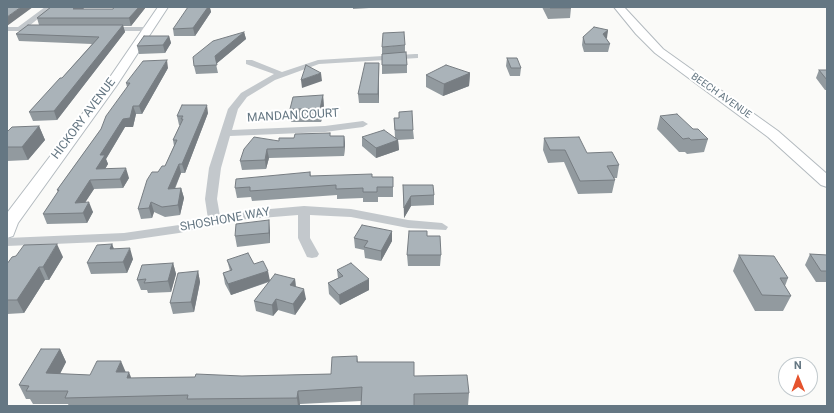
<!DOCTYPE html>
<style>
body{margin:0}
#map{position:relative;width:834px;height:413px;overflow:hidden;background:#fafaf8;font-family:Roboto,sans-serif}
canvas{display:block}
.frame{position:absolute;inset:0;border:8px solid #657783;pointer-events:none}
.north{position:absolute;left:778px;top:357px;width:40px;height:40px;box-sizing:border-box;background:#fff;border:1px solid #c1c9cd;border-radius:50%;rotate:359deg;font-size:11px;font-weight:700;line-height:16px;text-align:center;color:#657783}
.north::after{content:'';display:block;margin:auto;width:14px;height:18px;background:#e5532d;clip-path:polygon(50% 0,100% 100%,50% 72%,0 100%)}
</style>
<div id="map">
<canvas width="834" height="413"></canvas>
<div class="frame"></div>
<div class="north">N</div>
</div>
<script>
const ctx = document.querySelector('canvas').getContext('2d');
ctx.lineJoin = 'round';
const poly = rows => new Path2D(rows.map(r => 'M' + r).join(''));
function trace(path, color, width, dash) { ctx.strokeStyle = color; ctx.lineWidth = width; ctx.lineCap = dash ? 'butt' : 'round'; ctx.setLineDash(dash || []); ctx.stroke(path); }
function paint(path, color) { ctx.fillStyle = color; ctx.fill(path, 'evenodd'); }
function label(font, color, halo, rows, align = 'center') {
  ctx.font = font + ' Roboto,sans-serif'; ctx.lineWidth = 4; ctx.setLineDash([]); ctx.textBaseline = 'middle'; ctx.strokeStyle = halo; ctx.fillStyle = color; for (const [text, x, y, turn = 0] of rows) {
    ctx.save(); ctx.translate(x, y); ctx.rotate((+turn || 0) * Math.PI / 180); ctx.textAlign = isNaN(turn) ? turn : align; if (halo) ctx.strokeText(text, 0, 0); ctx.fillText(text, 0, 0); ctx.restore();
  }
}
const secondary = poly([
 [158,7,168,7,117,85,18,223,13,236,7,238,7,213,108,80,158,7],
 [614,7,624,7,663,49,778,131,827,174,827,187,821,185,768,137,655,53,636,34,614,7]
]);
trace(secondary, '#b3babf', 2);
paint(poly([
 [45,7,52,7,28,27,41,27,41,31,7,31,7,27,18,27,45,7],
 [105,27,149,27,153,29,149,31,105,31,105,27],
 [415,54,418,54,418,58,319,64,275,80,247,97,238,109,232,130,325,126,363,121,368,124,363,127,325,132,230,136,221,168,217,199,220,216,236,212,304,206,351,209,408,220,442,223,448,227,446,230,408,228,351,217,310,215,310,238,319,254,317,257,312,258,307,257,298,238,298,215,236,220,179,233,124,241,7,246,7,238,124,233,179,225,208,219,205,199,209,168,228,109,241,93,274,74,246,64,246,60,252,60,282,72,318,60,415,54]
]), '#c3c8cc');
paint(secondary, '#fff');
paint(poly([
 [51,7,85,7,83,9,113,9,114,7,146,7,131,26,123,26,125,32,57,120,33,121,29,112,62,78,92,44,19,41,16,34,39,25,37,18],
 [353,7,369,7,369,8,353,9],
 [542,7,571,7,571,8,570,18,548,19],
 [210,8,211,12,195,36,174,36,173,29],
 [608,30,606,38,610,44,608,52,584,52,582,45,583,37],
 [244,32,246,39,216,64,218,73,196,74,194,66],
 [169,36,171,43,165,53,139,54,137,46],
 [405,45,405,52,407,65,407,73,382,74,382,47],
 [507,58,521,68,520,76,510,76,506,66],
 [379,63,379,103,359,103,358,94],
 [168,68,142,114,136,114,133,127,125,127,106,159,108,164,105,169,129,178,123,188,94,189,85,202,93,212,87,223,47,224,43,214,58,192,57,190,101,129,127,87,126,83],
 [819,70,827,70,827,90,825,90,816,78],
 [470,73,469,86,443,96,426,87,426,75],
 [323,95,324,108,321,122,291,122,290,109],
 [208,113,185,173,181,173,175,189,181,188,184,198,180,215,165,217,154,212,152,218,141,219,138,209,158,172,165,166,174,146,173,140,180,125,179,125,177,116],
 [660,116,693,129,708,139,704,152,687,154,685,152,679,152,657,129],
 [394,118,413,130,414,139,397,140,398,140,399,150,376,158,362,146,362,137,395,138],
 [39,126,45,140,28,160,7,161,7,132],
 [330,136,344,136,345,144,344,156,269,158,266,169,242,170,240,161,279,141],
 [544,138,619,165,617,178,614,178,615,180,612,193,578,194,564,162,548,163,543,150],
 [310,172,311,176,372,177,393,177,393,197,378,197,378,202,363,202,363,198,337,199,337,195,252,201,251,197,237,198,235,188],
 [403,185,434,195,434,205,411,206,404,218],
 [270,231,270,243,237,247,235,236],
 [392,231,392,241,381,261,365,258,364,250,355,248,354,238],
 [427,236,441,255,440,266,408,266,407,255],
 [112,244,114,249,133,259,127,273,91,274,87,263],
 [810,254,827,255,827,282,816,282,805,265],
 [739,255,788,278,785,286,791,296,783,311,755,311,733,271],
 [63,257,49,280,45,280,24,313,7,314,7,264],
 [227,260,254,264,270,280,295,279,296,287,306,299,295,315,278,310,273,316,256,311,254,301,269,282,231,295,225,284,223,273,230,271],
 [173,263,176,274,171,292,148,293,147,290,141,290,137,280],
 [337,270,369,290,340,305,329,294,328,283,338,278],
 [198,271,200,282,194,312,173,314,170,303],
 [60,349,66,362,60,374,90,375,126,372,131,378,195,377,331,374,357,356,358,362,414,376,469,393,468,406,361,406,361,401,300,404,300,406,69,406,68,404,33,404,30,399,26,399,19,385]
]), '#929a9f');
paint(poly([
 [21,7,33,7,7,26,7,17],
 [75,7,85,7,76,16,73,9],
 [139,7,146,7,131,26,129,18],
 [207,7,211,7,210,8,211,12,195,36,193,28],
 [123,25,125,32,57,120,54,111],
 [608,30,607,38,602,41,603,34],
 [244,32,246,39,216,64,215,56],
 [169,36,171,43,165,53,163,45],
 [167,60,168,68,142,114,139,106],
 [379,63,379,103,378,94],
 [321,73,322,81,302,88,301,80],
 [470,73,469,86,443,96,444,84],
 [323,95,324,108,321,122,320,109],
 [207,105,208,113,185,173,182,164],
 [133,106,136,114,133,127,125,127,106,159,108,164,99,179,96,169,100,155,123,119],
 [39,126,45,140,28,160,22,147],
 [344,136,345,144,344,156],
 [398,140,399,150,376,158,376,148],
 [267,149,269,158,266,169,265,160],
 [179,164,181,173,170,199,168,189],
 [126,168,129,178,123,188,120,179],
 [90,180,94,189,79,212,75,203],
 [181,188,184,198,180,215,178,205],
 [411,196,411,206,404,218,404,208],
 [89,202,93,212,87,223,83,213],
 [151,202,154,212,152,218,149,208],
 [269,220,270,231,270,243,269,233],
 [392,231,392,241,381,261,381,251],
 [57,244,63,257,49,280,43,267],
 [112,244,116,255,110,249],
 [130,248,133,259,127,273,123,262],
 [173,263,176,274,171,292,168,281],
 [39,267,45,280,24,313,17,300],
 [198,271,200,282,194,312,191,302],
 [268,271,270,281,231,295,228,284],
 [295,279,296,290,290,285],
 [369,279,369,290,340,305,339,295],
 [304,289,306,299,295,315,293,304],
 [276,299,278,310,273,316,272,305],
 [60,349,66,362,53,387,46,373],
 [121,361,127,375,116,372],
 [129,372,134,385,127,378],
 [298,391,300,404,300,406,298,406,297,398]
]), '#777d82');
const building = poly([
 [7,7,21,7,7,17,7,7],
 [51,7,75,7,73,9,113,9,114,7,139,7,129,18,37,18,51,7],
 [188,7,208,7,193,28,173,29,188,7],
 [549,7,571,7,571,8,550,8,549,7],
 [28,25,123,25,54,111,29,112,60,78,62,78,99,37,16,34,28,25],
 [594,27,608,30,603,34,610,44,585,44,583,37,594,27],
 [244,32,215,56,217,65,194,66,193,57,213,41,244,32],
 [404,32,405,45,382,47,383,33,404,32],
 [144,36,169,36,163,45,137,46,144,36],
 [406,52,407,65,382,65,382,54,406,52],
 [507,58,517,58,521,68,511,68,507,58],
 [167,60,139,106,133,106,130,118,123,119,100,155,105,155,96,169,126,168,120,179,90,180,75,203,89,202,83,213,43,214,59,190,57,190,101,129,106,116,130,83,126,83,143,61,167,60],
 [365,63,379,63,378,94,358,94,365,63],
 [306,65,321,73,301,80,306,65],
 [446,65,470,73,444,84,426,75,446,65],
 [819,70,827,70,827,80,819,70],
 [323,95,320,109,290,109,293,97,323,95],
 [182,105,207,105,182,164,179,164,168,189,181,188,178,205,162,207,151,202,149,208,138,209,147,180,152,172,158,172,162,166,165,166,177,140,173,140,183,119,181,119,183,116,177,116,182,105],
 [412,111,413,130,395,130,394,118,399,118,399,112,412,111],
 [677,114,693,129,698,129,708,139,691,140,689,138,683,139,660,116,677,114],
 [39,126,22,147,7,147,7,132,12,127,39,126],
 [384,130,398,140,376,148,362,137,384,130],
 [330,133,330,136,344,136,344,147,267,149,265,160,240,161,244,149,254,137,279,141,279,138,294,138,295,134,330,133],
 [579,137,587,153,612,152,619,165,607,166,615,180,580,181,565,150,550,150,544,138,579,137],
 [310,172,310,176,372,174,372,177,393,177,393,187,377,187,377,192,363,192,363,188,336,189,336,185,250,191,250,187,235,188,236,179,310,172],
 [403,185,433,185,434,195,411,196,404,208,403,185],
 [269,220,269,233,235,236,236,224,269,220],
 [362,225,392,231,381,251,364,247,368,241,354,238,362,225],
 [409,231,427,231,427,236,440,236,441,255,407,255,409,231],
 [57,244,43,267,39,267,17,300,7,300,7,264,12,257,16,256,24,245,57,244],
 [112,244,110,249,130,248,123,262,87,263,97,245,112,244],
 [248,253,254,264,263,261,268,271,228,284,223,273,232,270,227,260,248,253],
 [810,254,827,255,827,271,821,271,810,254],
 [739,255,774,256,788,278,780,278,791,296,762,295,739,255],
 [173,263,168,281,144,283,146,279,137,280,142,265,173,263],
 [351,263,369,279,339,295,328,283,343,276,337,270,351,263],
 [198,271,191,302,170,303,178,273,198,271],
 [275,274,295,279,290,285,304,289,293,304,276,299,272,305,254,301,275,274],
 [41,349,60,349,46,373,90,375,97,361,121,361,116,372,129,372,127,378,195,377,196,374,242,376,331,374,332,357,357,356,357,362,414,362,414,376,467,375,469,393,414,394,414,406,361,406,362,387,298,391,297,398,187,399,188,395,65,398,68,391,26,391,29,386,19,385,41,349]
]);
paint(building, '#aab3b9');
trace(building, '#777d82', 1);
label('10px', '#657783', '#fff', [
 ["BEECH AVENUE",721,96,35]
]);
label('12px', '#657783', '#fff', [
 ["MANDAN COURT",293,116,-3],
 ["HICKORY AVENUE",84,119,-53],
 ["SHOSHONE WAY",225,220,-10]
]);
</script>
